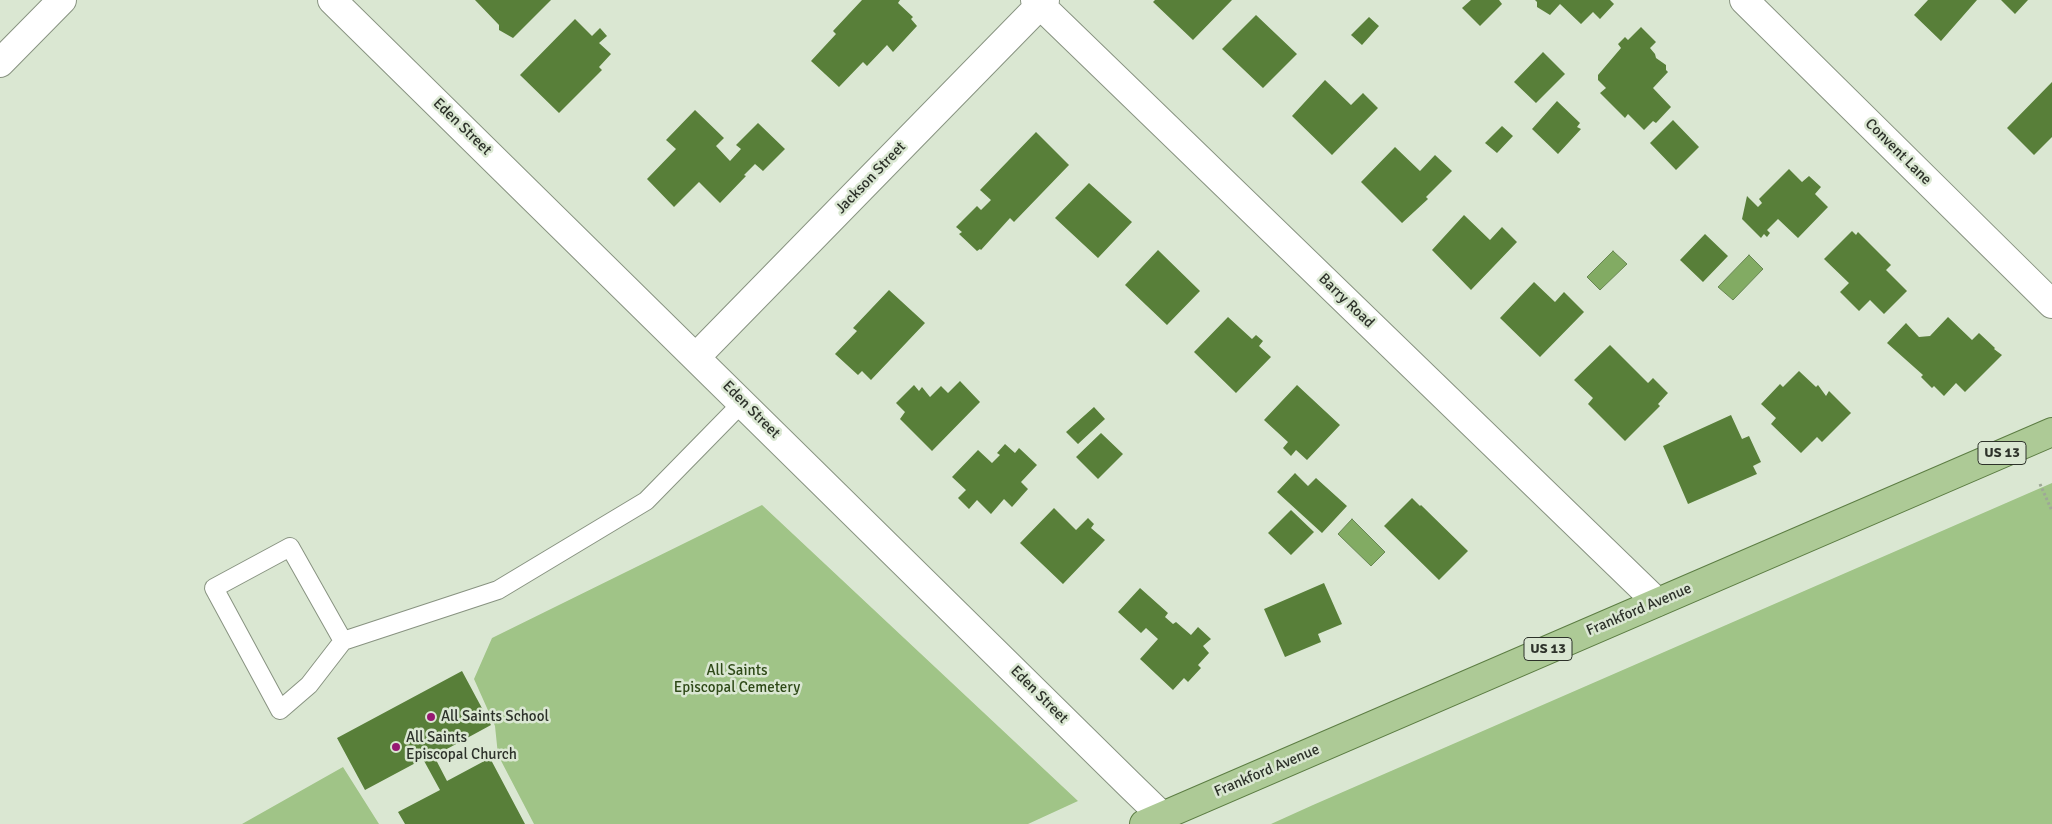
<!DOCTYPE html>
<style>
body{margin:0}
canvas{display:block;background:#dae7d2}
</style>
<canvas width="2052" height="824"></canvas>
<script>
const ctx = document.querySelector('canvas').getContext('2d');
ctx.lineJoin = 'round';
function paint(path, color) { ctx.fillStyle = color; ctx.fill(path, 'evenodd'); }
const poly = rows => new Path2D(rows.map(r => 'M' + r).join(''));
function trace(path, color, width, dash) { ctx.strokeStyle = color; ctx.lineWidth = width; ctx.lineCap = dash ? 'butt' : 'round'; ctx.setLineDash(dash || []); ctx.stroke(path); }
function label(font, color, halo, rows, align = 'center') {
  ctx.font = font + ' Signika,sans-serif'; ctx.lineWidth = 5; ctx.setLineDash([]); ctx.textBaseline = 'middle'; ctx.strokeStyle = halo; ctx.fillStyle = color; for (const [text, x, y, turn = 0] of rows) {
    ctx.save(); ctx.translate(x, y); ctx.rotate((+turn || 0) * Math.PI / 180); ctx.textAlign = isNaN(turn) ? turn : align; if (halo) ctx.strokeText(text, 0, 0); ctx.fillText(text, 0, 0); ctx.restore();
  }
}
paint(poly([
 [2052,483,2052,824,1271,824,1313,805],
 [762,505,1078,801,1028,824,534,824,498,755,495,726,474,679,492,638],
 [343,767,379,824,242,824]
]), '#a0c487');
const water = poly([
 [1613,251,1627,264,1600,290,1587,277,1613,251],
 [1749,255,1763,269,1733,300,1718,287,1749,255],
 [1352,519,1385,552,1371,566,1338,534,1352,519]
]);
paint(water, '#82ab63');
trace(water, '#688752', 1);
paint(poly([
 [475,0,551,0,513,38,499,30,499,25],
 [862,0,900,0,898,3,913,17,911,19,917,26,893,52,887,45,867,66,863,62,839,87,811,61,836,34,833,31],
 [1155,0,1232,0,1193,40,1153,2],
 [1471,0,1499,0,1502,4,1480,26,1462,8],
 [1535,0,1610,0,1614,4,1600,19,1593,12,1581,24,1560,4,1550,15,1537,7,1537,2],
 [1928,0,1977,0,1941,41,1914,15],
 [2001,0,2028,0,2015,14],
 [1256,15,1297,54,1263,88,1222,49],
 [1369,17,1379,26,1362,45,1351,35],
 [575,19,592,36,600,28,607,36,599,43,611,54,599,67,602,70,559,113,520,75],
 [1641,27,1656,42,1650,48,1655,54,1656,58,1666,65,1666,70,1668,72,1653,88,1671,107,1656,123,1653,121,1644,130,1628,114,1625,118,1600,93,1606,88,1598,80,1598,75,1621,48,1618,44,1625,37,1628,40],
 [1543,52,1565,74,1536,103,1514,82],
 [1325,80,1351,105,1363,93,1378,108,1332,155,1292,116],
 [2052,82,2052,137,2034,155,2007,128],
 [1557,101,1580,123,1577,127,1581,129,1558,154,1532,129],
 [695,110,724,138,716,146,730,161,741,149,736,145,758,123,785,149,763,171,755,164,744,175,746,176,720,203,699,182,674,207,647,179,676,149,666,140],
 [1673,120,1699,147,1676,170,1650,143],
 [1502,126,1513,136,1497,153,1485,143],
 [1036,132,1069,165,1014,222,1010,218,981,250,980,249,977,251,959,234,962,232,956,227,977,206,981,210,991,200,980,190],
 [1395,147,1420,171,1435,155,1452,171,1426,197,1428,199,1402,223,1361,182],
 [1789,169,1802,182,1809,176,1821,187,1815,194,1828,207,1798,238,1778,219,1767,230,1770,233,1767,237,1764,234,1761,238,1742,219,1747,196,1758,207,1762,203,1759,199],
 [1089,183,1132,222,1098,258,1055,218],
 [1464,215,1490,240,1502,227,1517,242,1471,290,1432,250],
 [1852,231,1856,235,1858,232,1891,265,1886,270,1907,291,1884,314,1870,300,1859,311,1840,292,1849,283,1824,259],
 [1705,234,1728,256,1703,282,1680,260],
 [1158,250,1200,291,1167,325,1125,285],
 [1534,282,1555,302,1564,292,1584,312,1540,357,1500,318],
 [889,290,925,323,871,380,862,371,858,375,835,354,857,331,853,328],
 [1228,317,1252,339,1256,335,1263,341,1259,346,1271,357,1236,393,1194,352],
 [1948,317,1972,340,1979,333,1995,348,1994,349,2002,355,1965,392,1956,383,1944,396,1934,386,1932,388,1921,377,1923,375,1887,343,1906,323,1919,337,1930,336],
 [1610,345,1648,383,1653,378,1668,393,1658,404,1660,406,1625,441,1588,404,1593,398,1574,380],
 [1799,371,1816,387,1818,385,1826,396,1829,391,1851,413,1822,442,1817,437,1801,453,1771,424,1776,418,1761,404,1780,384,1783,387],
 [960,381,980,402,932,451,900,419,905,412,896,403,914,385,919,391,922,387,930,397,941,386,948,393],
 [1297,385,1340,425,1307,460,1296,450,1291,456,1283,448,1288,442,1264,420],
 [1094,407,1105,419,1078,444,1066,432],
 [1731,415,1742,439,1749,436,1761,462,1753,466,1757,474,1688,504,1663,446],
 [1101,433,1123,454,1098,479,1076,457],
 [1005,444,1015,453,1019,448,1037,465,1021,482,1028,489,1012,507,1004,499,991,514,977,500,969,509,958,498,966,490,952,477,978,450,992,463,1000,455,997,453],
 [1295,473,1308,486,1316,478,1347,506,1322,533,1277,492],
 [1412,498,1420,506,1421,505,1468,551,1439,580,1384,526],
 [1054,508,1076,530,1088,518,1094,524,1091,528,1105,540,1063,584,1020,543],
 [1291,510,1314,532,1291,555,1268,533],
 [1324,583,1342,624,1318,634,1321,642,1285,657,1264,609],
 [1140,588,1168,613,1165,617,1173,624,1176,622,1191,635,1198,627,1211,639,1203,646,1209,653,1198,665,1201,668,1188,682,1184,678,1173,690,1140,659,1158,639,1146,628,1141,633,1118,612],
 [462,671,491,725,434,756,447,781,490,758,525,824,405,824,398,812,440,790,423,759,365,790,337,738]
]), '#587f39');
const service = poly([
 [343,641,309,685,280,710,214,588,290,547,343,641,498,590,646,501,743,402]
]);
const minor = poly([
 [332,0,1130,785,1162,816,1165,824],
 [1035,0,1657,602],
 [1744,0,2052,304],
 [0,63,62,0],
 [697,356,1045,0]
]);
const primary = poly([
 [1144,824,2052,432]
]);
trace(service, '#889381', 20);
trace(minor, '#889381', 30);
trace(primary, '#5c7d43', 30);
trace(poly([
 [2040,484,2052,511]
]), '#9ea897', 3, [2.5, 2.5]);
trace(service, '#fff', 18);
trace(minor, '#fff', 28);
trace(primary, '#adca96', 28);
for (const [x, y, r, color] of [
 [431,717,5,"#961972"],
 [396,747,5,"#961972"]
]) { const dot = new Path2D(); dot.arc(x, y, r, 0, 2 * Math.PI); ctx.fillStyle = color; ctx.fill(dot); trace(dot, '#dae7d2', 2); }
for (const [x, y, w] of [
 [2002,453,48],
 [1548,649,48]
]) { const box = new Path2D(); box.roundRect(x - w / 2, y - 11.5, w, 23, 4); ctx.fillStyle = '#dae7d2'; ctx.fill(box); trace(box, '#2d322a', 1); }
label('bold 14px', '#2d322a', null, [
 ["US 13",2002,453],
 ["US 13",1548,649]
]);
label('15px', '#2d322a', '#dae7d2', [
 ["Eden Street",462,127,44],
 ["Convent Lane",1898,152,45],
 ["Jackson Street",871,178,-46],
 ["Barry Road",1346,301,44],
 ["Eden Street",751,410,45],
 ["Frankford Avenue",1639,610,-23],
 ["Eden Street",1039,695,45],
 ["Frankford Avenue",1267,771,-23]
]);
label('15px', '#2f4a18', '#dae7d2', [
 ["All Saints",737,671],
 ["Episcopal Cemetery",737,688]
]);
label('15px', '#2d322a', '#dae7d2', [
 ["All Saints School",441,717],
 ["All Saints",406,738],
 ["Episcopal Church",406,755]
], 'left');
</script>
